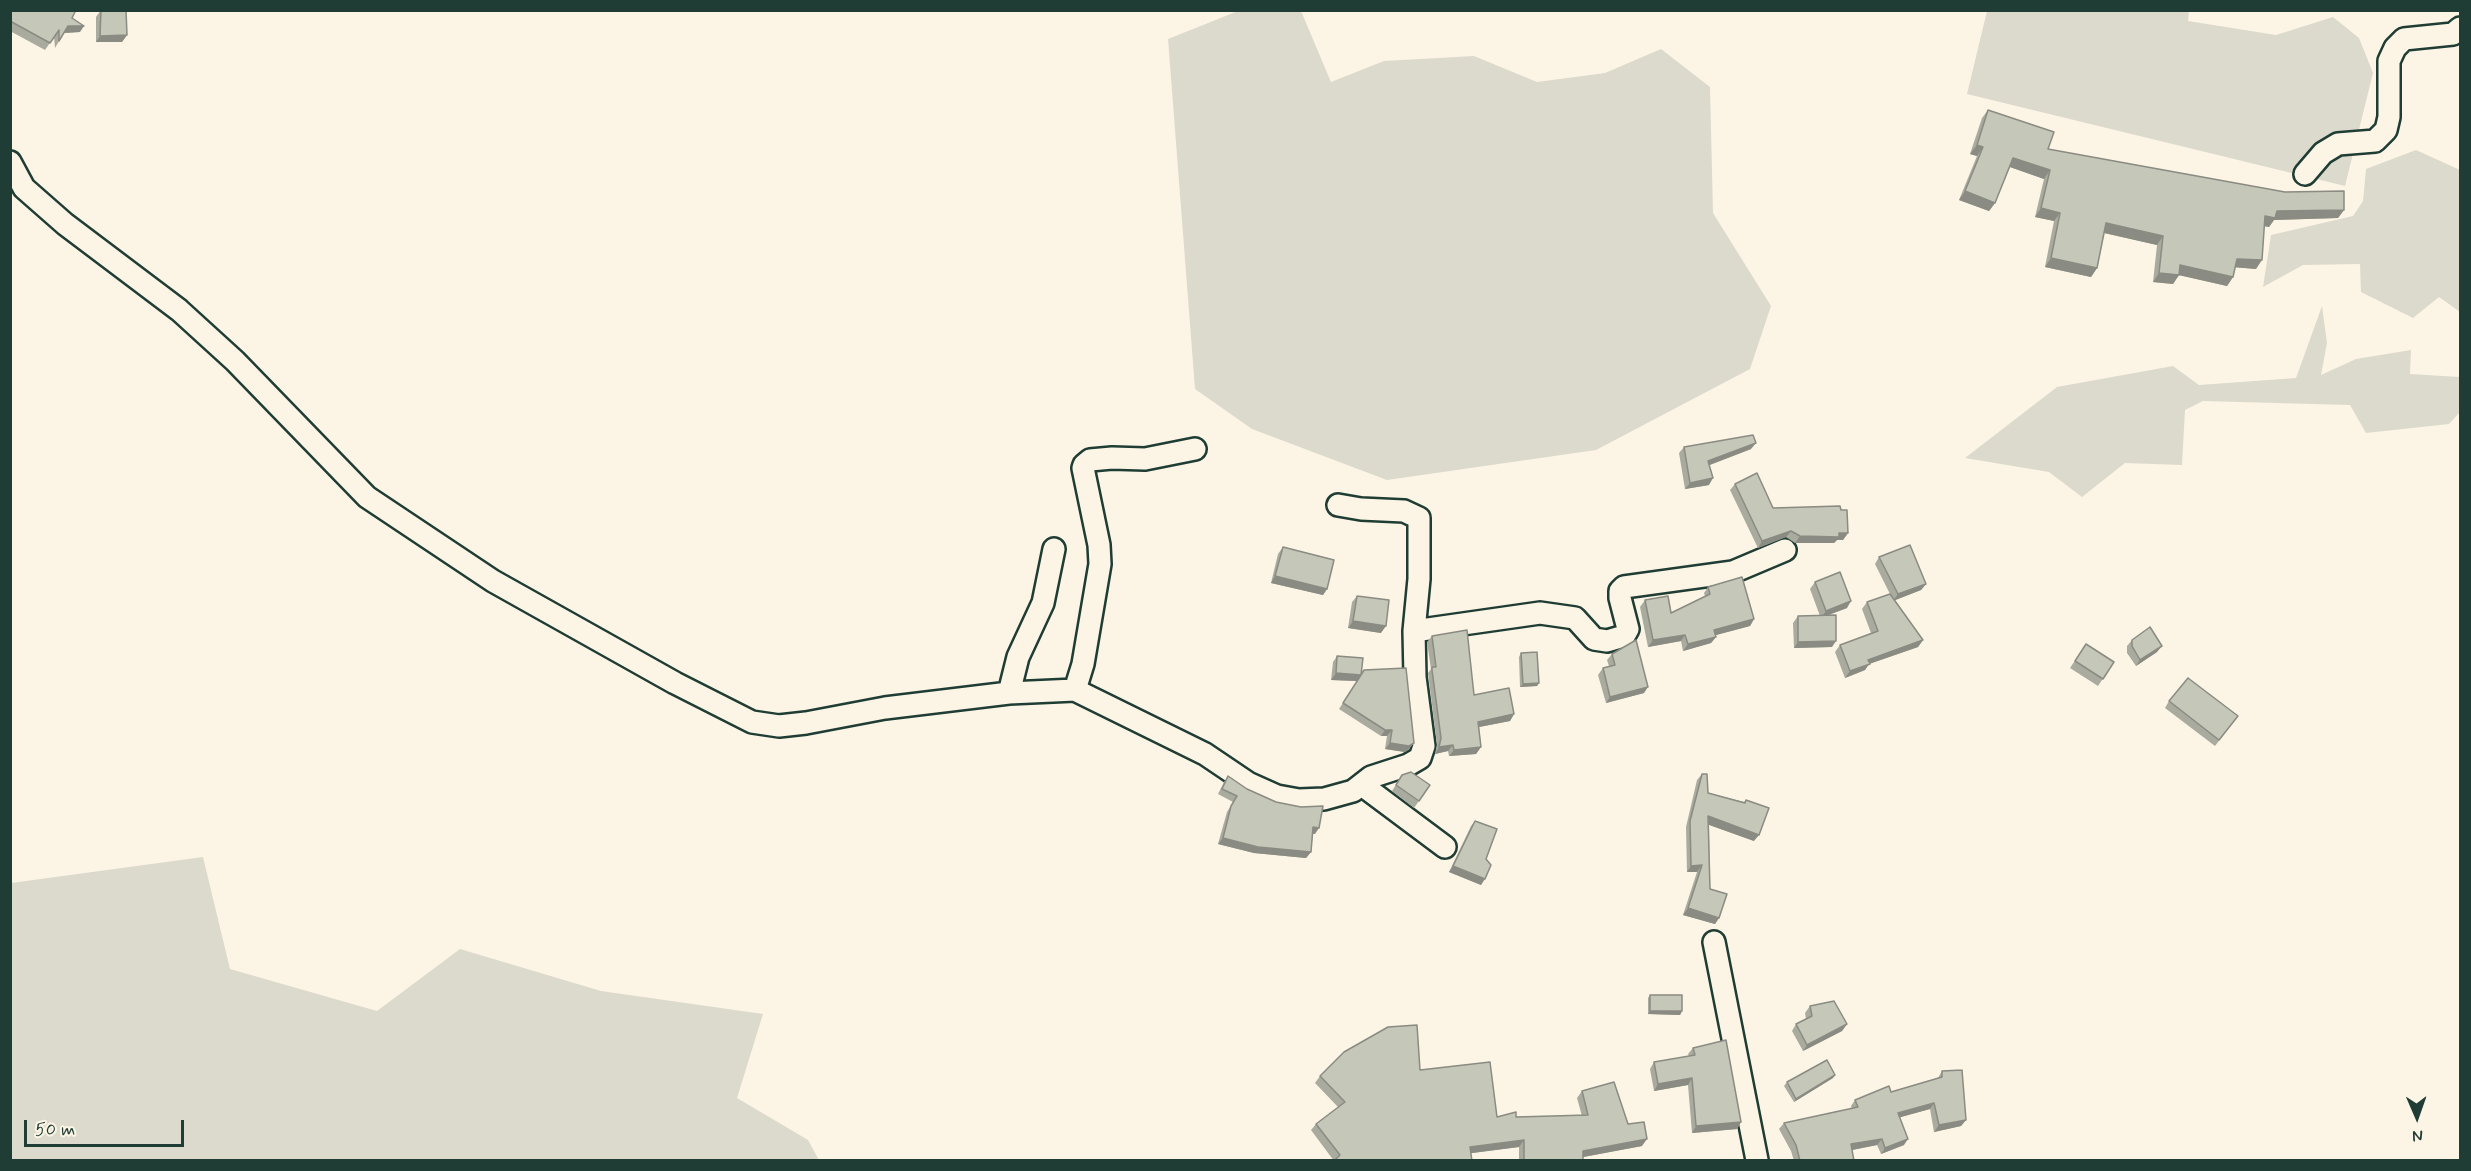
<!DOCTYPE html>
<style>
body{margin:0}
#map{position:relative;width:2471px;height:1171px;overflow:hidden;background:#fcf5e5;font-family:Mynerve,sans-serif}
canvas{display:block}
.frame{position:absolute;inset:0;border:12px solid #1f3d34;pointer-events:none}
.north{position:absolute;left:2387px;top:1087px;width:60px;height:60px;-webkit-text-stroke:4px #fcf5e5;paint-order:stroke;rotate:178deg;font-size:16px;font-weight:700;line-height:24px;text-align:center;color:#1f3d34}
.north::after{content:'';display:block;margin:auto;width:21px;height:27px;background:#1f3d34;clip-path:polygon(50% 0,100% 100%,50% 72%,0 100%)}
.scale{position:absolute;left:24px;top:1120px;width:160px;height:27px;box-sizing:border-box;border:3px solid #1f3d34;border-top:0;padding-left:8px;font-size:18px;line-height:21px;white-space:nowrap;color:#1f3d34;-webkit-text-stroke:4px #fcf5e5;paint-order:stroke}
</style>
<div id="map">
<canvas width="2471" height="1171"></canvas>
<div class="frame"></div>
<div class="north">N</div>
<div class="scale">50 m</div>
</div>
<script>
const ctx = document.querySelector('canvas').getContext('2d');
ctx.lineJoin = 'round';
function paint(path, color) { ctx.fillStyle = color; ctx.fill(path, 'evenodd'); }
const poly = rows => new Path2D(rows.map(r => 'M' + r).join(''));
function trace(path, color, width, dash) { ctx.strokeStyle = color; ctx.lineWidth = width; ctx.lineCap = dash ? 'butt' : 'round'; ctx.setLineDash(dash || []); ctx.stroke(path); }
paint(poly([
 [1238,11,1301,11,1331,82,1384,61,1474,56,1537,82,1605,73,1661,49,1710,87,1713,213,1771,306,1750,369,1596,450,1387,480,1252,429,1195,389,1168,39],
 [1987,11,2189,11,2188,21,2276,35,2333,17,2359,38,2373,73,2345,186,1967,94],
 [2416,150,2460,170,2460,312,2439,297,2413,318,2361,292,2360,264,2303,265,2263,287,2271,235,2353,216,2363,201,2366,169],
 [2322,306,2327,343,2321,375,2356,359,2411,350,2410,374,2460,377,2460,412,2449,424,2366,433,2350,405,2203,401,2185,410,2182,465,2125,463,2082,497,2049,472,1965,458,2057,387,2173,366,2199,385,2296,378],
 [203,857,230,969,377,1011,460,949,601,991,763,1014,737,1098,808,1140,819,1160,11,1160,11,883]
]), '#dcdacc');
const street = poly([
 [10,162,24,188,65,224,179,310,235,361,367,497,493,581,675,683,752,722,779,726,806,723,885,708,1009,693,1075,690,1205,754,1248,783,1277,796,1299,800,1324,799,1353,791,1371,777,1408,765,1420,758,1424,746,1415,677,1414,631,1419,579,1419,518,1404,511,1361,509,1338,505],
 [2305,174,2323,153,2338,144,2375,141,2386,130,2389,117,2389,61,2395,48,2404,39,2453,34,2460,28],
 [1414,631,1540,613,1575,618,1594,639,1607,641,1624,636,1628,629,1620,598,1620,591,1624,587,1733,572,1785,550],
 [1075,690,1083,664,1100,564,1099,545,1083,468,1084,465,1090,460,1112,458,1145,459,1195,449],
 [1009,693,1018,657,1043,603,1054,549],
 [1362,785,1445,847],
 [1714,942,1757,1160]
]);
trace(street, '#1f3d34', 26);
trace(street, '#fcf5e5', 21);
paint(poly([
 [10,10,72,18,80,32,64,33,55,48,54,37,45,50,10,31],
 [101,10,127,35,122,42,96,42,96,17],
 [1988,110,2048,149,2344,210,2338,218,2274,220,2269,227,2264,226,2256,269,2235,267,2233,277,2227,286,2179,275,2173,284,2153,282,2157,245,2104,233,2097,268,2091,277,2045,267,2054,221,2035,217,2044,179,2010,167,1995,203,1989,211,1959,200,1977,156,1970,154,1982,118],
 [1684,447,1751,449,1710,465,1709,485,1685,489,1679,453],
 [1735,484,1773,508,1848,533,1843,540,1837,540,1834,543,1795,543,1786,537,1758,548,1730,490],
 [1283,547,1327,589,1323,595,1271,583,1278,554],
 [1879,557,1926,584,1921,590,1895,600,1923,640,1918,647,1869,664,1865,670,1845,678,1835,652,1840,645,1871,633,1862,609,1867,602,1890,594,1875,564],
 [1815,582,1847,608,1827,615,1832,647,1794,648,1793,623,1798,616,1820,616,1810,589],
 [1708,587,1754,619,1750,626,1715,635,1716,637,1711,643,1683,651,1681,641,1648,647,1640,607,1645,600,1671,613,1705,596,1704,593],
 [1357,596,1381,633,1348,628,1352,602],
 [1432,636,1474,695,1514,714,1510,721,1479,727,1481,747,1476,754,1449,756,1448,751,1435,754,1437,744,1428,673,1431,669,1427,642],
 [2132,640,2157,652,2136,666,2127,653,2127,646],
 [2086,644,2114,662,2098,686,2070,668],
 [1521,653,1539,683,1537,686,1520,687,1519,657],
 [1612,654,1644,693,1606,703,1598,675,1603,668,1609,666,1607,660],
 [1337,656,1361,675,1409,749,1405,752,1385,749,1387,736,1381,736,1339,709,1357,681,1331,680,1333,662],
 [2169,701,2238,716,2215,746,2165,708],
 [1702,774,1708,793,1744,802,1746,800,1754,841,1709,825,1710,889,1719,918,1715,924,1683,915,1697,872,1687,872,1686,827,1697,780],
 [1402,775,1430,785,1414,808,1392,791],
 [1228,776,1315,834,1313,834,1311,852,1306,858,1254,853,1218,844,1227,812,1233,802,1218,794,1224,782],
 [1475,821,1486,859,1481,885,1449,872,1471,826],
 [1650,995,1682,1011,1680,1015,1648,1014,1648,998],
 [1810,1006,1847,1024,1842,1031,1803,1051,1792,1031,1796,1024,1806,1019,1805,1013],
 [1693,1048,1741,1122,1737,1129,1692,1133,1688,1085,1654,1091,1650,1069,1654,1062,1689,1056,1688,1054],
 [1420,1070,1497,1117,1582,1116,1577,1098,1582,1091,1628,1124,1642,1146,1583,1157,1583,1161,1519,1161,1519,1147,1471,1153,1334,1161,1311,1130,1316,1124,1338,1107,1315,1083,1320,1076],
 [1942,1071,1966,1120,1961,1126,1934,1132,1930,1109,1900,1117,1904,1145,1881,1154,1877,1145,1852,1150,1854,1161,1794,1161,1791,1151,1779,1129,1784,1123,1852,1109,1851,1106,1855,1100,1891,1092,1938,1078],
 [1833,1078,1794,1102,1784,1086,1787,1082]
]), '#a9ab9f');
paint(poly([
 [68,26,84,26,80,32,63,33],
 [127,35,122,42,96,42,100,36],
 [1977,145,1983,147,1977,156,1970,154],
 [2013,158,2050,170,2044,179,2007,166],
 [1965,191,1995,203,1989,211,1959,200],
 [2041,208,2060,213,2054,221,2035,217],
 [2344,210,2338,218,2274,220,2269,227,2259,225,2265,216,2277,211],
 [2106,223,2163,236,2157,245,2100,232],
 [2051,258,2097,268,2091,277,2045,267],
 [2237,259,2262,260,2256,269,2231,267],
 [2180,265,2233,277,2227,286,2174,274],
 [2159,273,2179,275,2173,284,2153,282],
 [1756,443,1751,449,1704,467,1708,461],
 [1713,478,1709,485,1685,489,1690,483],
 [1791,531,1786,537,1758,548,1762,541],
 [1848,533,1843,540,1837,540,1834,543,1795,543,1800,536],
 [1275,576,1327,589,1323,595,1271,583],
 [1926,584,1921,590,1893,601,1898,594],
 [1851,601,1847,608,1821,618,1826,611],
 [1754,619,1750,626,1709,637,1714,630],
 [1353,621,1386,626,1381,633,1348,628],
 [1685,635,1681,641,1648,647,1653,640],
 [1716,637,1711,643,1683,651,1688,644],
 [1923,640,1918,647,1869,664,1865,670,1845,678,1850,671,1868,660],
 [1836,641,1832,647,1794,648,1798,642],
 [2162,646,2157,652,2136,666,2140,660],
 [1336,673,1361,675,1357,681,1331,680],
 [1539,683,1537,686,1520,687,1523,684],
 [1648,687,1644,693,1606,703,1610,697],
 [1514,714,1510,721,1474,728,1478,722],
 [1385,730,1392,730,1387,736,1381,736],
 [1390,743,1414,743,1409,749,1405,752,1385,749],
 [1453,745,1448,751,1435,754,1439,747],
 [1481,747,1476,754,1449,756,1454,750],
 [1708,816,1759,835,1754,841,1704,823],
 [1313,827,1319,828,1315,834,1309,833],
 [1223,838,1311,852,1306,858,1254,853,1218,844],
 [1702,865,1697,872,1687,872,1691,866],
 [1453,866,1485,879,1481,885,1449,872],
 [1688,908,1719,918,1715,924,1683,915],
 [1650,1011,1682,1011,1680,1015,1648,1014],
 [1847,1024,1842,1031,1803,1051,1807,1045],
 [1835,1075,1833,1078,1794,1102,1796,1099],
 [1692,1078,1688,1085,1654,1091,1658,1084],
 [1934,1103,1930,1109,1894,1119,1898,1113],
 [1966,1120,1961,1126,1934,1132,1939,1125],
 [1741,1122,1737,1129,1692,1133,1696,1126],
 [1647,1139,1642,1146,1578,1158,1583,1151],
 [1882,1139,1877,1145,1847,1151,1851,1144],
 [1908,1139,1904,1145,1881,1154,1885,1148],
 [1524,1140,1519,1147,1465,1154,1470,1147]
]), '#8a8b82');
const building = poly([
 [10,10,76,10,72,18,84,26,68,26,59,41,59,30,50,43,10,21,10,10],
 [101,10,126,10,127,35,100,36,101,10],
 [1988,110,2054,132,2048,149,2285,192,2344,191,2344,210,2277,211,2275,218,2265,216,2262,260,2237,259,2233,277,2180,265,2179,275,2159,273,2163,236,2106,223,2097,268,2051,258,2060,213,2041,208,2050,170,2013,158,1995,203,1965,191,1983,147,1977,145,1988,110],
 [1753,435,1756,443,1708,461,1713,478,1690,483,1684,447,1753,435],
 [1757,473,1773,508,1840,506,1841,510,1847,510,1848,533,1839,533,1839,537,1800,536,1791,531,1762,541,1735,484,1757,473],
 [1910,545,1926,584,1898,594,1879,557,1910,545],
 [1283,547,1334,560,1327,589,1275,576,1283,547],
 [1840,572,1851,601,1826,611,1815,582,1840,572],
 [1742,577,1754,619,1714,630,1716,637,1688,644,1685,635,1653,640,1645,600,1668,596,1671,613,1710,594,1708,587,1742,577],
 [1890,594,1923,640,1868,660,1870,664,1850,671,1840,645,1878,631,1867,602,1890,594],
 [1357,596,1389,600,1386,626,1353,621,1357,596],
 [1836,615,1836,641,1798,642,1798,616,1836,615],
 [2150,627,2162,646,2140,660,2132,646,2132,640,2150,627],
 [1467,630,1474,695,1509,688,1514,714,1478,722,1481,747,1454,750,1453,745,1439,747,1441,738,1432,670,1432,667,1436,667,1432,636,1467,630],
 [1636,640,1648,687,1610,697,1603,668,1615,665,1612,654,1636,640],
 [2086,644,2114,662,2103,679,2075,661,2086,644],
 [1537,652,1539,683,1523,684,1521,653,1537,652],
 [1337,656,1363,658,1361,675,1364,670,1406,668,1414,743,1409,746,1390,743,1392,730,1385,730,1343,703,1361,675,1336,673,1337,656],
 [2188,678,2238,716,2219,740,2169,701,2188,678],
 [1411,772,1430,785,1419,801,1396,785,1402,775,1411,772],
 [1702,774,1707,774,1708,793,1745,803,1746,800,1769,808,1759,835,1708,816,1710,889,1727,894,1719,918,1688,908,1702,865,1691,866,1690,821,1702,774],
 [1228,776,1247,789,1276,802,1301,807,1323,806,1319,828,1313,827,1311,852,1258,847,1223,838,1231,806,1237,796,1222,789,1228,776],
 [1475,821,1497,829,1486,859,1491,865,1485,879,1453,866,1475,821],
 [1650,995,1682,995,1682,1011,1650,1011,1650,995],
 [1834,1001,1847,1024,1807,1045,1796,1024,1812,1016,1810,1006,1834,1001],
 [1417,1025,1420,1070,1490,1062,1497,1117,1516,1112,1516,1117,1588,1115,1582,1091,1614,1082,1628,1124,1644,1122,1647,1139,1583,1151,1583,1161,1524,1161,1524,1140,1470,1147,1472,1161,1334,1161,1340,1155,1316,1124,1345,1102,1320,1076,1344,1052,1388,1027,1417,1025],
 [1726,1040,1741,1122,1696,1126,1692,1078,1658,1084,1654,1062,1695,1055,1693,1048,1726,1040],
 [1827,1060,1835,1075,1796,1099,1787,1082,1827,1060],
 [1962,1070,1966,1120,1939,1125,1934,1103,1898,1113,1908,1139,1885,1148,1882,1139,1851,1144,1854,1161,1800,1161,1796,1145,1784,1123,1858,1107,1855,1100,1889,1086,1891,1092,1942,1077,1942,1071,1962,1070]
]);
paint(building, '#c5c7b9');
trace(building, '#8a8b82', 1.5);
</script>
